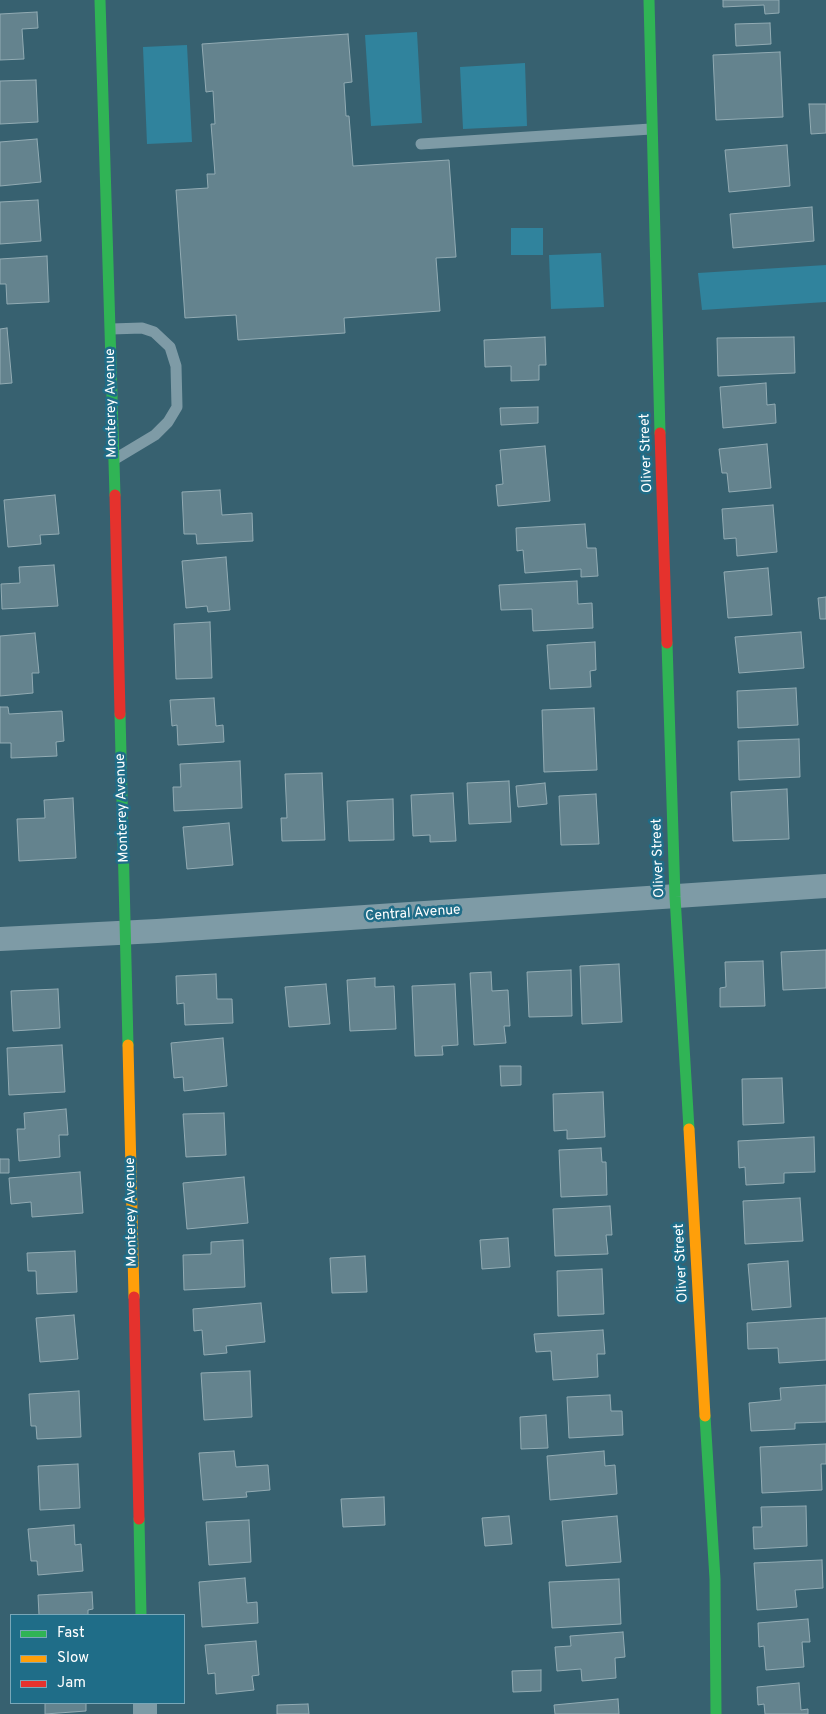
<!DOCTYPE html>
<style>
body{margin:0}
#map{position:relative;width:826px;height:1714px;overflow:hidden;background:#376170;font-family:Overpass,sans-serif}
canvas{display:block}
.legend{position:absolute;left:10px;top:1614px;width:175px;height:90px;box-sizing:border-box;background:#1f6d88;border:1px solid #79a7b8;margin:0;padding:6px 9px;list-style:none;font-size:15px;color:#fff}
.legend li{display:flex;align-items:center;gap:10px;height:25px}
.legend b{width:25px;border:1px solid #79a7b8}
</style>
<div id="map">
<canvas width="826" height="1714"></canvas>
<ul class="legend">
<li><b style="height:6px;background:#30b455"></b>Fast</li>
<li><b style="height:6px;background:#ff9f0a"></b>Slow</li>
<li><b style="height:6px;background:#e5322d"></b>Jam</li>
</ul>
</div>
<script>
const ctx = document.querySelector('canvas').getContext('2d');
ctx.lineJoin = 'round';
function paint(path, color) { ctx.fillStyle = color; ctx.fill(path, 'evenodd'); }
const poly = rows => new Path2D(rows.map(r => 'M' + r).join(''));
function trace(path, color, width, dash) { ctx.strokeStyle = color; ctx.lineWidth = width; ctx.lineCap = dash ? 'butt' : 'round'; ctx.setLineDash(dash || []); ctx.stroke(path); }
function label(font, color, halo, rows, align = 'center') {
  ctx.font = font + ' Overpass,sans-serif'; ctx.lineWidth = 5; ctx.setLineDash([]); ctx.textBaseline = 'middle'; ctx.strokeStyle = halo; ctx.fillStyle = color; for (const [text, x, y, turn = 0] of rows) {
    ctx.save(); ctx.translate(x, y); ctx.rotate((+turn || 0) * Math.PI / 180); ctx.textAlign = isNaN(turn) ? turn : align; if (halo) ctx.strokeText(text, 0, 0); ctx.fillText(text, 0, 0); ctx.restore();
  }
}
paint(poly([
 [417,32,422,123,371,126,365,35],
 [187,45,192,142,147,144,143,47],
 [525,63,527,126,463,129,460,67],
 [511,228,543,228,543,255,511,255],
 [601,253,604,307,551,309,549,255],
 [826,265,826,302,702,310,698,273]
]), '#30839d');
const building = poly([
 [723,0,779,0,779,13,765,14,764,5,723,7,723,0],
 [37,12,38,28,22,29,24,59,0,60,0,14,37,12],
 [770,23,771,44,736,46,735,24,770,23],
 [348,34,352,82,344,83,346,116,349,116,353,166,449,160,456,257,436,258,440,311,344,318,345,333,238,340,236,315,185,318,176,190,208,188,207,174,215,174,211,124,215,124,213,91,206,92,202,44,348,34],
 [780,52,783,117,716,120,713,55,780,52],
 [36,80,38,122,0,124,0,81,36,80],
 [809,104,826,104,826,133,811,134,809,104],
 [37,139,41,182,0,186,0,142,37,139],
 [787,145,790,186,729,192,725,150,787,145],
 [38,200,41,241,0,244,0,202,38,200],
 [812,207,814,241,733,248,730,214,812,207],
 [47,256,49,302,7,304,6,284,0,284,0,259,47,256],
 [7,328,12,383,0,384,0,329,7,328],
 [545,337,546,365,539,365,539,380,511,381,511,366,485,367,484,340,545,337],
 [794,337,795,373,718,376,717,338,794,337],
 [766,383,767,405,775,404,776,423,723,428,720,387,766,383],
 [538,407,538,423,501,425,500,408,538,407],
 [767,444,771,488,729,492,727,473,722,473,719,449,767,444],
 [545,446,550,501,498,506,496,485,503,484,500,450,545,446],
 [220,490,222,515,252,513,253,541,197,544,196,534,184,534,182,492,220,490],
 [55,495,59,534,40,535,41,544,8,547,4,500,55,495],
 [773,505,777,552,737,556,736,538,724,539,722,509,773,505],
 [585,524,587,548,596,548,598,576,581,577,581,569,525,573,523,550,517,551,516,528,585,524],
 [226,557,230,610,208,612,207,606,186,608,182,561,226,557],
 [54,565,58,606,2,609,1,584,20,583,19,567,54,565],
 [768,568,772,615,728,618,724,572,768,568],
 [577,581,578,604,592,603,593,628,533,631,532,609,501,610,499,585,577,581],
 [826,597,826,619,820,619,818,598,826,597],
 [210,622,212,678,176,679,174,624,210,622],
 [801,632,804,668,739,673,735,637,801,632],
 [35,633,39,673,32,673,33,693,0,696,0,636,35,633],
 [595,642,596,670,590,671,591,687,550,689,547,645,595,642],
 [796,688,798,725,738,728,737,691,796,688],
 [214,698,216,726,223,725,224,742,178,745,177,725,172,726,170,700,214,698],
 [0,707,8,707,9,714,62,711,64,741,56,742,57,756,11,758,11,743,0,743,0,707],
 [594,708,597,770,544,772,542,710,594,708],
 [799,739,800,777,739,780,738,741,799,739],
 [240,761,242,808,174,811,173,787,181,787,180,764,240,761],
 [322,773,325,840,282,841,281,818,287,818,285,774,322,773],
 [509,781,511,822,469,824,467,783,509,781],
 [545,783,547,804,518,807,516,786,545,783],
 [787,789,789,839,733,841,731,792,787,789],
 [453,793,456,841,430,842,430,835,413,836,411,795,453,793],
 [596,794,599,844,561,845,559,796,596,794],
 [73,798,76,858,19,861,17,819,45,818,44,800,73,798],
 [393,799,394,840,349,841,347,801,393,799],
 [229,823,233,865,187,869,183,827,229,823],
 [826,950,826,988,783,990,781,952,826,950],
 [763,961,765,1006,720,1007,720,988,726,987,725,962,763,961],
 [619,964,622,1022,582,1024,580,966,619,964],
 [571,970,572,1016,529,1017,527,972,571,970],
 [491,972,492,991,508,990,510,1026,504,1026,506,1043,474,1045,470,973,491,972],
 [216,974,217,999,232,999,233,1023,185,1025,184,1003,177,1004,176,976,216,974],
 [375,978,375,987,394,986,396,1029,350,1031,347,980,375,978],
 [326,984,330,1024,289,1027,285,987,326,984],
 [455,984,458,1045,442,1046,443,1055,415,1056,412,986,455,984],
 [58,989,60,1028,13,1031,11,991,58,989],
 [223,1038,227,1086,184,1091,183,1077,174,1078,171,1043,223,1038],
 [62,1045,65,1092,9,1095,7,1048,62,1045],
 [500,1066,521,1066,521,1085,501,1086,500,1066],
 [782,1078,784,1123,743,1125,742,1079,782,1078],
 [603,1092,605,1137,567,1139,567,1130,554,1131,553,1094,603,1092],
 [66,1109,68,1135,59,1135,60,1157,19,1161,17,1129,25,1129,24,1113,66,1109],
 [224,1113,226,1155,186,1157,183,1114,224,1113],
 [814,1137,815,1172,784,1173,784,1183,746,1185,745,1167,739,1168,738,1141,814,1137],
 [601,1148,602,1162,606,1162,607,1195,561,1197,559,1150,601,1148],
 [0,1159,9,1159,9,1173,0,1173,0,1159],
 [80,1172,83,1213,32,1217,31,1202,11,1204,9,1178,80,1172],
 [244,1177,248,1223,187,1229,183,1183,244,1177],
 [800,1198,803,1241,745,1244,743,1201,800,1198],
 [610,1206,612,1235,606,1235,608,1254,555,1256,553,1209,610,1206],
 [508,1238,510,1267,482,1269,480,1240,508,1238],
 [243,1240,245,1287,184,1290,183,1255,211,1254,211,1242,243,1240],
 [75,1251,77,1292,37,1294,36,1271,28,1271,27,1253,75,1251],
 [365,1256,367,1292,332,1293,330,1258,365,1256],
 [788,1261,791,1307,752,1310,748,1264,788,1261],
 [602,1269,604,1314,558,1316,557,1271,602,1269],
 [261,1303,265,1342,226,1346,227,1353,204,1355,202,1330,194,1331,193,1309,261,1303],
 [74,1315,78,1359,40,1362,36,1318,74,1315],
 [826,1318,826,1360,779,1363,778,1348,748,1349,747,1323,826,1318],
 [603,1330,605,1354,597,1354,598,1377,553,1380,551,1351,536,1352,534,1334,603,1330],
 [250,1371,252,1417,204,1420,201,1373,250,1371],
 [826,1385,826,1422,795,1423,795,1429,751,1431,749,1403,781,1400,780,1388,826,1385],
 [79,1391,81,1437,37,1439,36,1426,31,1426,29,1394,79,1391],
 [610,1395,611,1411,622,1411,623,1435,569,1438,567,1397,610,1395],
 [546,1415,548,1448,521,1449,520,1417,546,1415],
 [826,1444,826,1464,821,1464,822,1490,762,1493,760,1447,826,1444],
 [234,1451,236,1467,268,1465,270,1490,246,1492,247,1497,203,1500,199,1453,234,1451],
 [604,1451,605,1466,615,1465,617,1494,550,1500,547,1456,604,1451],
 [78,1464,80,1508,40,1510,38,1466,78,1464],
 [384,1497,385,1525,343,1527,341,1499,384,1497],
 [806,1506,807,1546,754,1549,753,1527,762,1527,761,1507,806,1506],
 [509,1516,512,1544,485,1546,482,1518,509,1516],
 [617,1516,621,1562,566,1566,562,1521,617,1516],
 [249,1520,251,1562,209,1565,206,1522,249,1520],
 [74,1525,75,1545,81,1544,83,1571,38,1575,37,1561,31,1561,28,1529,74,1525],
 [822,1560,823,1588,795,1590,797,1607,757,1610,754,1563,822,1560],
 [245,1578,247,1603,257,1602,258,1623,202,1627,199,1582,245,1578],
 [619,1579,621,1624,552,1628,549,1582,619,1579],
 [92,1592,93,1609,88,1610,88,1615,39,1615,38,1595,92,1592],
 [808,1619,810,1642,802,1642,804,1667,766,1670,764,1646,759,1647,758,1623,808,1619],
 [623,1632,625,1657,615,1658,616,1678,582,1681,581,1669,557,1671,555,1647,571,1646,570,1636,623,1632],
 [256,1641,259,1675,252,1676,254,1690,216,1694,215,1673,208,1674,205,1645,256,1641],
 [541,1670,541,1691,513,1692,512,1671,541,1670],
 [799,1683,801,1710,808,1709,808,1714,765,1714,764,1704,758,1705,757,1687,799,1683],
 [618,1699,619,1714,555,1714,554,1705,618,1699],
 [45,1703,86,1703,86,1711,45,1714,45,1703],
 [308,1704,309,1714,277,1714,277,1705,308,1704]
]);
paint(building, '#64838e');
trace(building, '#92abb3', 1);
trace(poly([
 [421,144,651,129],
 [111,329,142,328,154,332,170,347,176,366,177,407,168,422,155,435,115,459]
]), '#7e9ba6', 11);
trace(poly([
 [0,939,157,931,826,886],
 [145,1703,145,1714]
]), '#7e9ba6', 24);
trace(poly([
 [100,0,115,495],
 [649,0,660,433],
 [667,643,675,897,689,1129],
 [120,714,128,1045],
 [705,1416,715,1579,716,1714],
 [139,1519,141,1615]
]), '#30b455', 11);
trace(poly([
 [128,1045,134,1297],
 [689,1129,705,1416]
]), '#ff9f0a', 11);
trace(poly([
 [660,433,667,643],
 [115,495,120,714],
 [134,1297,139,1519]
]), '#e5322d', 11);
label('14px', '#fff', '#1f6d88', [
 ["Monterey Avenue",112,403,-91],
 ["Oliver Street",647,453,-92],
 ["Monterey Avenue",123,808,-92],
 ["Oliver Street",659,858,-92],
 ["Central Avenue",413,914,-4],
 ["Monterey Avenue",132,1212,-91],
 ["Oliver Street",682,1263,-93]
]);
</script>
